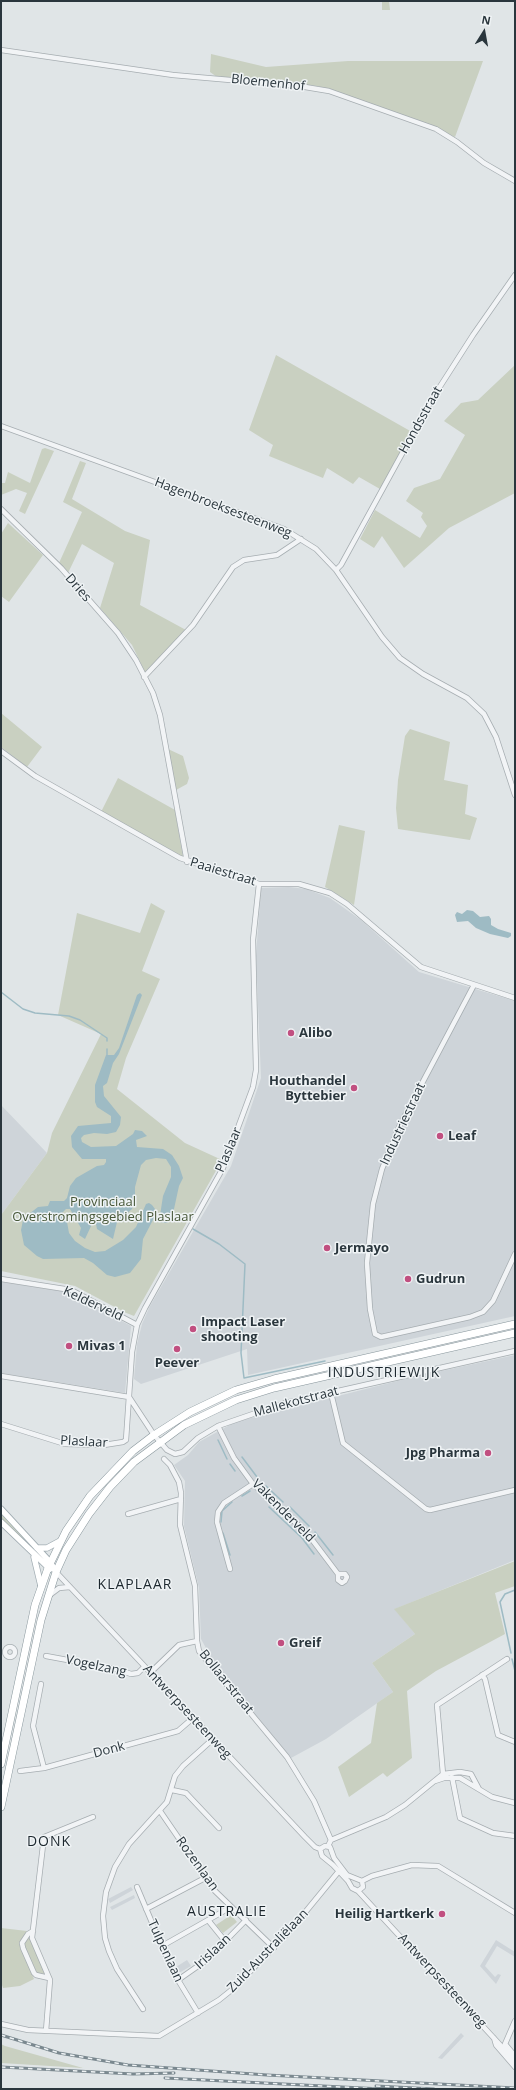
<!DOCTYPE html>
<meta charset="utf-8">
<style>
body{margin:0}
#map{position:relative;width:516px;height:2090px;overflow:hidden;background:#e0e5e7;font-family:"Open Sans",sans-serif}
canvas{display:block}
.frame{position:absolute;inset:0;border:2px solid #2a363d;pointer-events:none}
.north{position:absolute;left:464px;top:12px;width:40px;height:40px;-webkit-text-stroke:3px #eff3f5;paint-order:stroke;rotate:11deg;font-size:11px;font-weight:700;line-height:16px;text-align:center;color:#2a363d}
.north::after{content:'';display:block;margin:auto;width:14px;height:18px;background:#2a363d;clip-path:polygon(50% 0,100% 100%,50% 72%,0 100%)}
</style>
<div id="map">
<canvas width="516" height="2090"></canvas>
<div class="frame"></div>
<div class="north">N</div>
</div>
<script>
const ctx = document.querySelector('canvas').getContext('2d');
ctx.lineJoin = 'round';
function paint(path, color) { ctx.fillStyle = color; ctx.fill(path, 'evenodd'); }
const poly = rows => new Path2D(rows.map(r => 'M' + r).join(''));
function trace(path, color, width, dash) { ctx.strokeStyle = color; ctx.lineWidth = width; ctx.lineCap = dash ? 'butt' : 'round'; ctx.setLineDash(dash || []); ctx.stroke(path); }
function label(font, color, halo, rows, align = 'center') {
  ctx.font = font + ' "Open Sans",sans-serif'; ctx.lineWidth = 3; ctx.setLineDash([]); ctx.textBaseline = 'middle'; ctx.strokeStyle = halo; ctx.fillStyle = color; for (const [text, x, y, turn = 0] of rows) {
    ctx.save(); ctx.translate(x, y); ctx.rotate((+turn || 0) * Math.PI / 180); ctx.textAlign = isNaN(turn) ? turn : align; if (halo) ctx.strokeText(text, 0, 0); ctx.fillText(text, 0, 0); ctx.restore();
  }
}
paint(poly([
 [289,887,306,889,330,898,361,920,419,972,515,1001,515,1316,248,1375,247,1349,141,1384,134,1379,137,1344,142,1324,150,1306,231,1166,261,1078,256,955,261,888],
 [1,1105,47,1153,1,1215],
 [1,1282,68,1292,131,1326,125,1393,1,1373],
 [515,1355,515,1560,395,1609,415,1634,372,1663,393,1692,326,1739,291,1758,218,1670,201,1639,199,1588,184,1526,185,1481,174,1465,188,1455,199,1442,235,1422,409,1378],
 [131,1887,133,1890,110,1903,108,1899],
 [134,1895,135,1898,112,1910,110,1907],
 [496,1940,515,1952,515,1957,497,1946,485,1966,495,1977,498,1974,501,1975,496,1984,480,1966],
 [187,1960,191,1966,179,1973,176,1967],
 [461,2033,464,2036,442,2059,438,2058]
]), '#ced4d9');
paint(poly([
 [382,1,389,1,390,10,382,10],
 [211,54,266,67,348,61,483,61,455,137,340,93,317,86,217,77,210,72],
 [276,355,412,432,380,489,359,477,353,484,327,468,323,478,269,456,273,445,249,430],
 [515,365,515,493,449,528,404,568,382,536,374,548,360,539,375,510,420,538,427,526,421,517,423,513,406,501,414,488,440,479,465,435,444,421,461,403,478,400],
 [45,448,54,451,25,514,19,511,27,493,16,489,1,495,1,483,5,483,8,472,30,483,42,449],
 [80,461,86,463,72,499,125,531,150,540,140,605,186,630,145,672,132,645,100,608,114,563,82,544,68,573,59,563,82,512,63,502],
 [8,523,43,555,9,602,1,596,1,534],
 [1,713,42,747,27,767,1,747],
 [410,729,450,742,444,780,468,785,465,814,477,818,470,840,398,829,396,808,398,780,405,736],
 [168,749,183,756,189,778,187,784,176,790],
 [118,778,175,810,183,857,101,812],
 [339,825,365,831,354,905,325,887],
 [151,903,165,911,142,971,160,979,126,1058,117,1089,185,1143,222,1160,134,1316,124,1312,75,1286,1,1271,1,1215,47,1153,52,1133,101,1034,58,1015,77,913,140,933],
 [1,1513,42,1556,41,1558,1,1519],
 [515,1561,515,1586,495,1593,505,1634,436,1671,407,1691,412,1758,387,1777,383,1773,349,1797,338,1767,371,1743,377,1703,393,1692,372,1663,415,1634,394,1609],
 [231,1915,237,1922,223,1933,216,1925],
 [1,1928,27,1931,19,1943,34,1979,20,1986,3,1988,1,1982],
 [31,1936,30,1939,45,1974,37,1973,24,1947,24,1942],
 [1,2044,5,2046,83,2068,1,2063]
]), '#c9d0c1');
paint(poly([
 [467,910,473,911,480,917,489,916,491,919,491,925,498,929,511,933,511,936,508,938,490,934,476,928,468,921,457,922,455,915,457,912,462,914],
 [140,993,142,995,119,1054,113,1063,107,1083,103,1086,104,1096,121,1117,120,1125,116,1132,107,1134,94,1133,84,1135,81,1138,82,1142,91,1147,116,1146,133,1134,135,1130,142,1131,147,1136,136,1140,137,1147,163,1149,172,1155,179,1166,183,1178,179,1186,174,1209,174,1219,167,1223,159,1222,163,1196,171,1177,171,1167,166,1159,156,1158,146,1160,141,1165,135,1187,135,1200,132,1209,117,1222,113,1239,97,1229,96,1224,92,1224,85,1239,79,1235,81,1228,70,1209,66,1209,61,1214,67,1222,69,1233,75,1241,85,1248,95,1252,105,1251,123,1240,136,1227,146,1204,149,1203,152,1205,155,1209,154,1218,143,1239,141,1259,130,1273,115,1277,107,1275,93,1263,84,1258,43,1259,37,1256,24,1245,21,1230,23,1220,29,1214,38,1207,48,1206,50,1201,64,1201,67,1198,70,1186,76,1178,97,1166,104,1165,106,1162,106,1159,82,1159,72,1147,71,1136,78,1126,111,1123,111,1116,97,1107,95,1102,95,1085,106,1055,114,1055,119,1048,137,995]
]), '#9ebbc4');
trace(poly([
 [1,992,23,1009,35,1013,69,1016,80,1020,107,1038,107,1041],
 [107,1049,107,1057],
 [193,1229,219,1244,245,1264,241,1353,244,1378,325,1361],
 [218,1440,227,1459],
 [242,1457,257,1477],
 [230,1464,235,1471],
 [266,1486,283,1502],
 [242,1496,250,1491],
 [269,1507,302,1538,314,1554],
 [290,1507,309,1526],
 [221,1522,222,1511,232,1502],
 [315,1532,333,1555],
 [223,1533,230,1555],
 [511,1653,500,1602,505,1594,515,1590],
 [512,1659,515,1671]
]), '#9ebbc4', 1.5);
const minor = poly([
 [1,50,173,75,299,86,329,91,436,129,457,142,484,163,515,181],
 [1,426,284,529,316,549,336,570,382,637,400,658,423,674,467,698,484,714,496,737,515,795],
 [1,509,61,568,118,633,136,660,153,693,160,715,187,862],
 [336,570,341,565,432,399,473,335,515,275],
 [144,677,193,625,233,567,244,560,277,555,301,539],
 [1,751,35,776,180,858,259,884,299,884,330,893,347,904,421,967,515,998],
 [474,985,400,1125,382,1169,373,1204,367,1263,370,1309,375,1334,381,1337,470,1317,483,1312,493,1301,515,1254],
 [1,1279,71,1290,137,1325],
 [1,1376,129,1397,154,1435,167,1450,175,1454,183,1452,198,1438,218,1426,285,1403,515,1351],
 [331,1393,343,1443,426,1509,430,1510,515,1490],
 [1,1424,65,1444,104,1445,123,1442,126,1440,132,1352,137,1325,145,1308,223,1168,253,1087,256,1070,253,940,259,884],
 [218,1426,234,1458,253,1484,307,1533,338,1574,338,1580,342,1583,345,1581,347,1577,345,1574,338,1574],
 [164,1459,170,1465,179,1482,181,1493,180,1525,195,1586,197,1641,199,1651,287,1757,314,1801,331,1840],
 [128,1514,181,1499],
 [230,1569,217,1522,218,1512,224,1503,253,1484],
 [56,1572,305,1837,315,1847,320,1849],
 [51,1594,59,1588,70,1587],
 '5 1652a5 5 0 1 1 10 0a5 5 0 1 1-10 0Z',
 [46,1656,116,1669,131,1674,138,1673,144,1667],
 [150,1673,179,1645,197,1641],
 [482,1675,485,1679,498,1735,515,1742],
 [41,1684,33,1726,44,1768],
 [20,1771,44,1768,178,1731,193,1718],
 [443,1774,437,1705,507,1659],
 [452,1777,460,1818,493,1833,515,1836],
 [435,1781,444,1778,460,1778,492,1797,515,1803],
 [172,1790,186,1793,219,1828],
 [160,1811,215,1891,274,1948],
 [328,1846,331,1840,386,1817,405,1805,443,1774,460,1772,471,1774,479,1789],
 [320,1849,325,1846,330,1847,334,1858,347,1875,362,1881],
 [320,1849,322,1856,333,1865,348,1881,352,1888,358,1891],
 [362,1881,372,1876,412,1865,438,1866,515,1913],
 [137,1887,172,1970,198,2013],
 [358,1891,515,2061],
 [358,1891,363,1887,362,1881],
 [146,1909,205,1878],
 [208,1920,225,1941],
 [33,1931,28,1934,22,1943,23,1948,34,1973,36,1975,49,1978],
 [162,1946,231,1907],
 [178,1980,208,1959,246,1920],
 [143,2009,117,1969,109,1951,105,1938,103,1916,106,1892,115,1867,129,1844,167,1802,175,1776,183,1766,213,1739],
 [515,2021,505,2044,515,2056],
 [1,2024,28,2030,159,2036,219,2000,234,1988,289,1932,339,1871],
 [46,2031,50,1980,32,1938,44,1837,93,1817],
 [494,2038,496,2045,515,2067]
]);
const major = poly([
 [1,1509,50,1562,56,1572],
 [1,1522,50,1569],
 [37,1548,47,1548,60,1541],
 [34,1557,41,1586]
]);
const highway = poly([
 [1,1764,35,1605,48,1568,66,1531,90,1496,133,1451,154,1435,190,1412,236,1390,274,1379,515,1324],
 [1,1807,41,1620,56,1572,66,1550,89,1514,110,1487,134,1462,184,1425,236,1400,274,1388,515,1333]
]);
trace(minor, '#a6adb1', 6);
trace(major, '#a0acb2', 7);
trace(highway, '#88969c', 8);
trace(minor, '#f2f4f6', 4.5);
trace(major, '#fff', 5.5);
trace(highway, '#fff', 7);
const rail = poly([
 [1,2035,59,2053,128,2065,267,2075,515,2088],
 [1,2067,133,2074,174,2073],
 [165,2078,382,2089],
 [376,2086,434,2089]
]);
trace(rail, '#7a888f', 3);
trace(rail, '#eff3f5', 1.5, [4.5]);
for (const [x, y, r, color] of [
 [291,1033,4,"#c14f80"],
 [354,1088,4,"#c14f80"],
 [440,1136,4,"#c14f80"],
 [327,1248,4,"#c14f80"],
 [408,1279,4,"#c14f80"],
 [193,1329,4,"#c14f80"],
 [69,1346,4,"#c14f80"],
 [177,1349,4,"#c14f80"],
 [488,1453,4,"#c14f80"],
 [281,1643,4,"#c14f80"],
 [442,1914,4,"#c14f80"]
]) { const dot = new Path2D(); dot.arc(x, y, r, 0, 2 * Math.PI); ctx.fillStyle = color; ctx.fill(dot); trace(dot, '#eff3f5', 1.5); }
label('13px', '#2a363d', '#eff3f5', [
 ["Bloemenhof",268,83,6],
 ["Hondsstraat",421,420,-61],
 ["Hagenbroeksesteenweg",223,508,21],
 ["Dries",78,588,49],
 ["Paaiestraat",223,872,17],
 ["Industriestraat",403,1124,-65],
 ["Plaslaar",229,1150,-67],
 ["Kelderveld",93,1304,25],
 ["Mallekotstraat",296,1402,-15],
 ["Plaslaar",84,1442,3],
 ["Vakenderveld",283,1511,45],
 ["Vogelzang",96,1666,12],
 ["Bollaarstraat",226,1682,51],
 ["Antwerpsesteenweg",187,1712,47],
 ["Donk",109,1750,-15],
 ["Rozenlaan",197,1864,54],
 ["Tulpenlaan",165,1951,65],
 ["Zuid-Australiëlaan",268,1951,-46],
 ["Irislaan",213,1952,-43],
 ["Antwerpsesteenweg",442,1981,47]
]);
label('bold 13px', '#2a363d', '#eff3f5', [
 ["Alibo",299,1033],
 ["Houthandel",346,1081,"right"],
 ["Byttebier",346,1096,"right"],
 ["Leaf",448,1136],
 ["Jermayo",335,1248],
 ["Gudrun",416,1279],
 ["Impact Laser",201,1322],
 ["shooting",201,1337],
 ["Mivas 1",77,1346],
 ["Peever",177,1363,"center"],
 ["Jpg Pharma",480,1453,"right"],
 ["Greif",289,1643],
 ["Heilig Hartkerk",434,1914,"right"]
], 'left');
label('13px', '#475738', '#eff3f5', [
 ["Provinciaal",103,1202],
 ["Overstromingsgebied Plaslaar",103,1217]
]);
ctx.letterSpacing = '1px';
label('14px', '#1c272e', '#eff3f5', [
 ["INDUSTRIEWIJK",384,1373],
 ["KLAPLAAR",135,1585],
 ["DONK",49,1842],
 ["AUSTRALIE",227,1912]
]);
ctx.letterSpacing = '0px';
</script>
